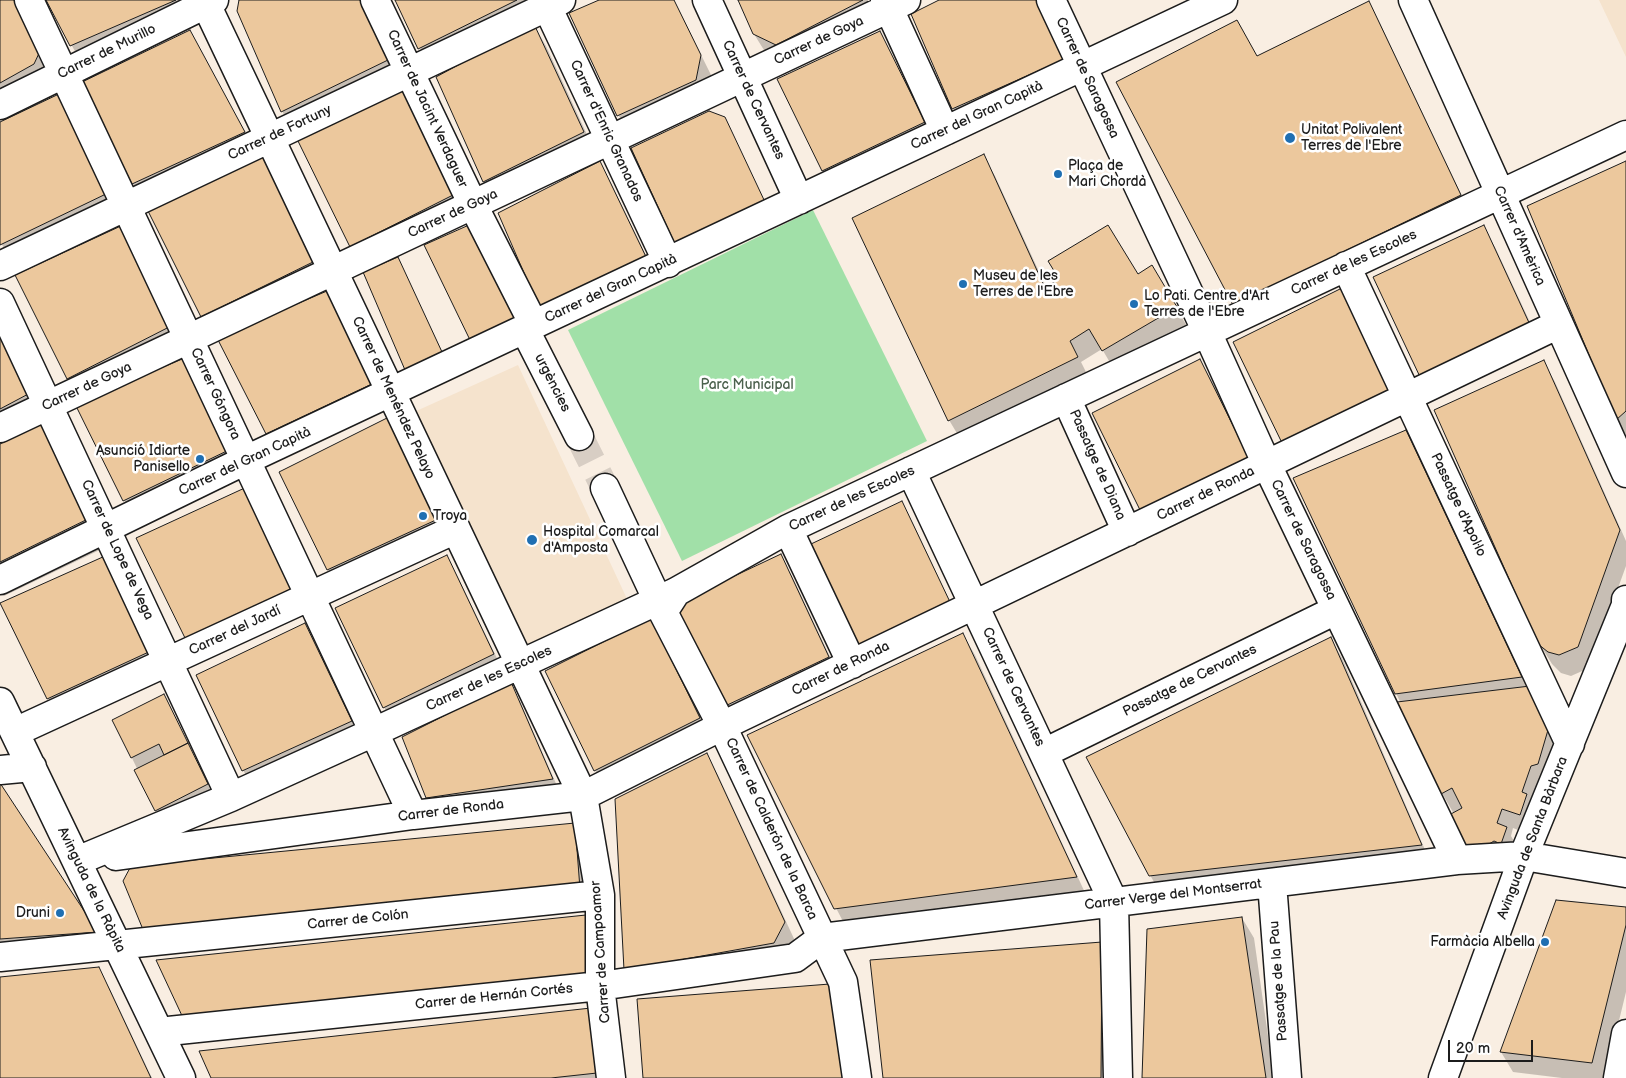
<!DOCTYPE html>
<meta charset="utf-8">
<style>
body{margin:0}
#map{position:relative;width:1626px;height:1078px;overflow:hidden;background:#f9eee2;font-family:"Balsamiq Sans",sans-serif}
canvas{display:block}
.scale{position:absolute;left:1448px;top:1040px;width:85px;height:22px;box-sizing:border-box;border:2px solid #1c1c1c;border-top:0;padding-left:6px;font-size:15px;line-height:18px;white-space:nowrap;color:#1c1c1c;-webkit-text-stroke:4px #fff;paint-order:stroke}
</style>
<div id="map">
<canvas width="1626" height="1078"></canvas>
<div class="scale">20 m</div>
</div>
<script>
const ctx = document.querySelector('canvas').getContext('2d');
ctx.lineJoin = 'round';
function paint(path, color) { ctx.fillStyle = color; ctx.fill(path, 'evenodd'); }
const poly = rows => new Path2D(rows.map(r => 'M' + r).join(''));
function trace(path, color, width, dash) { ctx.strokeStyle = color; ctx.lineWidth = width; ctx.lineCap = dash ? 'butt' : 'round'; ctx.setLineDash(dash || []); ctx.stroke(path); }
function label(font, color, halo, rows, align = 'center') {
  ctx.font = font + ' "Balsamiq Sans",sans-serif'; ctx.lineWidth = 5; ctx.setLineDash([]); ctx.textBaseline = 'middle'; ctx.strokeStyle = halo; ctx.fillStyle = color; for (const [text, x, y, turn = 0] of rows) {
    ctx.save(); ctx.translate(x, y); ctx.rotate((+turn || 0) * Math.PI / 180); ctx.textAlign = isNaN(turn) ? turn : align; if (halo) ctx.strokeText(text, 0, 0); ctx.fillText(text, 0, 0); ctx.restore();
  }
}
paint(poly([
 [1599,0,1626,0,1626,57],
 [518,365,628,601,518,653,403,417]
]), '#f5e3cd');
paint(poly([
 [813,210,927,441,682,561,568,330]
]), '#a1e0a8');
paint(poly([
 [0,0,13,0,52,70,0,110],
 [47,0,179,0,188,20,83,66],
 [242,0,360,0,399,81,294,132,282,111],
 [396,0,524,0,533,18,431,69],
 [602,0,674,0,712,77,630,136,619,116,570,14],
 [740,0,868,0,877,19,767,55,754,34],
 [942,0,1039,0,1076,80,965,129,954,108,913,14],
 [1369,3,1380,23,1471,215,1234,305,1257,58],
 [534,26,546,46,595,152,495,201,484,181],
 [880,33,936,143,835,191,823,171],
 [201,52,256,152,145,204,133,184],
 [408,89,467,214,363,267,351,246,299,140],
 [58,95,119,214,13,264,0,241,0,123],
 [265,156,326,282,214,336,202,316],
 [983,156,995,176,1047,289,1137,276,1152,267,1188,328,1115,371,1102,349,1081,362,1089,378,961,440,949,420],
 [1626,162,1626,435,1617,419],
 [599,163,611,183,659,282,553,332,542,311],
 [123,226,185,345,80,399,68,378],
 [1483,227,1495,247,1542,348,1434,399],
 [403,269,447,362,406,369],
 [326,292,338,313,383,405,278,454,267,433],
 [0,325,110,545,4,596,0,588],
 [186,358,244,469,135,520,124,500],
 [1200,361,1212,381,1262,483,1156,535,1144,515],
 [1543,362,1555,382,1626,541,1626,566,1589,668,1571,676,1561,673,1552,664,1539,643],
 [387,420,448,539,340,590,328,570,281,473],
 [1406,431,1417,452,1559,752,1531,835,1513,828,1511,836,1518,848,1513,864,1464,845,1454,814,1442,793,1396,693],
 [249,488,309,605,199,660],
 [901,503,913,523,960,623,871,665,859,645,812,545],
 [446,556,458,577,505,675,395,728,384,707],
 [780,556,792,576,840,678,736,727,724,706],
 [105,557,164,670,59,719,1,604],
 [304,624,316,645,362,742,255,791,243,770],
 [963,635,975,655,1087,897,847,929,836,908],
 [1330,638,1342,658,1432,866,1162,896,1150,875],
 [662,640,711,739,607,790,595,770],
 [510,684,519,699,561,795,437,813,427,798],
 [169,706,213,795,162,821,132,758],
 [707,754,718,775,796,943,786,963,625,970],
 [0,786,97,932,108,952,0,960],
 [574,824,591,910,125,881],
 [1626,908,1626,992,1605,1078,1562,1078,1513,1072,1501,1052],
 [1242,918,1254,938,1274,1078,1144,1078],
 [1101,944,1113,1078,884,1078],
 [98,968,110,989,152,1078,0,1078,0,979],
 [591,1009,606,1078,212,1078]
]), '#0003');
const building = poly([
 [0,0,14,0,41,49,34,64,0,83,0,0],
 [46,0,176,0,70,46,46,0],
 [239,0,360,0,388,60,281,112,237,11,239,0],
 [395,0,517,0,418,49,395,0],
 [599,0,674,0,701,55,696,80,617,116,569,13,599,0],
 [738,0,863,0,776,45,753,34,738,0],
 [939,0,1038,0,1065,59,952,109,911,14,939,0],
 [1369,1,1461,195,1233,305,1116,82,1237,20,1257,56,1369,1],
 [534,24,584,132,483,182,436,77,534,24],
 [190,30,245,132,132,184,80,83,190,30],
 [880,31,925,122,822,171,777,79,880,31],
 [408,88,457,193,350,247,297,139,408,88],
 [59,94,108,193,0,245,0,122,59,94],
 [709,111,725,117,765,202,675,244,631,148,709,111],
 [984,154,1045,288,1059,279,1048,261,1108,225,1138,274,1152,265,1177,307,1102,351,1089,329,1070,341,1078,357,948,421,852,218,984,154],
 [265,155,315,261,201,317,148,211,265,155],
 [600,161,648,261,541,312,498,213,600,161],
 [1626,161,1626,411,1616,420,1527,206,1626,161],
 [123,225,175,324,67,379,15,275,123,225],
 [469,225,519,319,470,340,424,245,469,225],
 [1484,225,1531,327,1421,379,1373,277,1484,225],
 [398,257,442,352,405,370,363,272,398,257],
 [1342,288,1392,391,1283,445,1233,342,1342,288],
 [327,291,372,384,266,434,217,338,327,291],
 [0,327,32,392,0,409,0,327],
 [187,357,233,448,123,501,75,404,187,357],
 [1200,359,1251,462,1143,516,1092,413,1200,359],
 [1544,360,1620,530,1578,647,1559,655,1548,652,1538,644,1434,410,1544,360],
 [387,418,438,519,327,570,279,472,387,418],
 [44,423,94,516,0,562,0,444,44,423],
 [1406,430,1522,677,1395,694,1293,478,1406,430],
 [249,486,299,585,186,640,136,538,249,486],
 [902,501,950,602,858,645,811,544,902,501],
 [781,554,829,657,723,707,675,604,781,554],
 [447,555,494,654,383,708,335,608,447,555],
 [105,556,153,650,47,699,0,603,105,556],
 [651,618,700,718,594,771,545,671,651,618],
 [305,623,352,721,242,771,196,675,305,623],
 [963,633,1077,877,834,909,747,735,963,633],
 [1331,637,1422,845,1149,876,1086,757,1331,637],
 [511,682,553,779,426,798,402,737,511,682],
 [1530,686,1548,730,1538,764,1531,766,1522,792,1527,794,1520,815,1502,809,1497,823,1507,827,1501,844,1494,841,1484,847,1482,844,1463,846,1449,815,1462,808,1452,788,1441,794,1397,702,1530,686],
 [164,694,188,743,164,755,159,744,131,758,112,720,164,694],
 [188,743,208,784,155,811,134,770,188,743],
 [707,753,785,922,774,943,624,970,615,799,707,753],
 [0,783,98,932,0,939,0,783],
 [575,823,580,889,144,932,123,881,131,866,575,823],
 [1556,900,1626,907,1626,925,1592,1063,1500,1052,1556,900],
 [586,915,590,977,184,1020,156,960,586,915],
 [1242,917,1266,1078,1142,1078,1147,929,1242,917],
 [1102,942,1101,1078,883,1078,870,960,1102,942],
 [99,967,151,1078,0,1078,0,977,99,967],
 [830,984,846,1078,643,1078,637,999,830,984],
 [591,1008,597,1073,551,1078,211,1078,199,1051,591,1008]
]);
paint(building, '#ecc89d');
trace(building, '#1c1c1c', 1);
trace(poly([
 [579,436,605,488]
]), '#d8cec4', 28, [28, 14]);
const minor = poly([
 [29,0,413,815],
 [204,0,583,796,600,895,600,986,611,1078],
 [375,0,473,205,534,325],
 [544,0,668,263],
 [707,0,799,200],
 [885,0,945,131],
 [1051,0,1207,332,1267,465,1457,860],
 [1413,0,1626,473],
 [0,105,214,0],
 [0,266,561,0],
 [1346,266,1570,744],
 [0,303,231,797],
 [525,330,579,436],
 [1066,398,1127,532],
 [0,428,906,0],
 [911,471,1114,903,1118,1078],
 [605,488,657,599],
 [788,529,852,664],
 [0,580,246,460,1223,0],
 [676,592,663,612,722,726,843,982,857,1078],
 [0,702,181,1078],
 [15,732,456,529],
 [1044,753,1336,610],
 [0,770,32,767],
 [116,856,413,815,583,796,722,726,1559,324],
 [77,861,231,797,374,732,676,592,788,529,1626,135],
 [1272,883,1287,1078],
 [0,957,600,895],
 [159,1032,600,986,795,958,822,938,1457,860,1524,856,1626,873],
 [1443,1078,1526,850,1626,605,1626,600],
 [1618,1078,1626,1034]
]);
trace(minor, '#1c1c1c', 31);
trace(minor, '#fff', 28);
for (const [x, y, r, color] of [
 [1290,138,6,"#1f6fb2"],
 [1058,174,5,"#1f6fb2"],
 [963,284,5,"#1f6fb2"],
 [1134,304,5,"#1f6fb2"],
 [200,459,5,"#1f6fb2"],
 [423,516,5,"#1f6fb2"],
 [532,540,6,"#1f6fb2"],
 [60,913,5,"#1f6fb2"],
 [1545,942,5,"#1f6fb2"]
]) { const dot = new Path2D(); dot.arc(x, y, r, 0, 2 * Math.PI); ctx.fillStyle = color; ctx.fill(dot); trace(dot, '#fff', 2); }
label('14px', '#1c1c1c', '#fff', [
 ["Carrer de Goya",819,41,-25],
 ["Carrer de Murillo",107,52,-26],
 ["Carrer de Saragossa",1087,78,65],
 ["Carrer de Cervantes",753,100,65],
 ["Carrer de Jacint Verdaguer",427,109,65],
 ["Carrer del Gran Capità",977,116,-25],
 ["Carrer d'Enric Granados",606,131,65],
 ["Carrer de Fortuny",280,133,-25],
 ["Carrer de Goya",453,214,-25],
 ["Carrer d'Amèrica",1519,236,66],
 ["Carrer de les Escoles",1354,263,-25],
 ["Carrer del Gran Capità",611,289,-25],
 ["urgències",552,383,63],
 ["Carrer de Goya",87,387,-25],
 ["Carrer Góngora",215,394,65],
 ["Carrer de Menéndez Pelayo",393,398,65],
 ["Carrer del Gran Capità",245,462,-25],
 ["Passatge de Diana",1097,465,66],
 ["Carrer de Ronda",1206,494,-26],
 ["Carrer de les Escoles",852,499,-25],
 ["Passatge d'Apol·lo",1458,505,65],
 ["Carrer de Saragossa",1303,540,64],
 ["Carrer de Lope de Vega",117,550,65],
 ["Carrer del Jardí",235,631,-25],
 ["Carrer de Ronda",841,669,-26],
 ["Carrer de les Escoles",489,679,-25],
 ["Passatge de Cervantes",1190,681,-26],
 ["Carrer de Cervantes",1013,687,65],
 ["Carrer de Ronda",451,811,-7],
 ["Carrer de Calderón de la Barca",771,829,65],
 ["Avinguda de Santa Bàrbara",1533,838,-69],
 ["Avinguda de la Ràpita",91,890,64],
 ["Carrer Verge del Montserrat",1173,895,-7],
 ["Carrer de Colón",358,920,-6],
 ["Carrer de Campoamor",601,952,-94],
 ["Passatge de la Pau",1279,981,-94],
 ["Carrer de Hernán Cortés",494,997,-6]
]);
label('14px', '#1c1c1c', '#fff', [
 ["Unitat Polivalent",1301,130],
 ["Terres de l'Ebre",1301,146],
 ["Plaça de",1068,166],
 ["Mari Chordà",1068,182],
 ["Museu de les",973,276],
 ["Terres de l'Ebre",973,292],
 ["Lo Pati. Centre d'Art",1144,296],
 ["Terres de l'Ebre",1144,312],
 ["Asunció Idiarte",190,451,"right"],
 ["Panisello",190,467,"right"],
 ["Troya",433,516],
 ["Hospital Comarcal",543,532],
 ["d'Amposta",543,548],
 ["Druni",50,913,"right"],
 ["Farmàcia Albella",1535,942,"right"]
], 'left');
label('14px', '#4b614d', '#fff', [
 ["Parc Municipal",747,385]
]);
</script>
